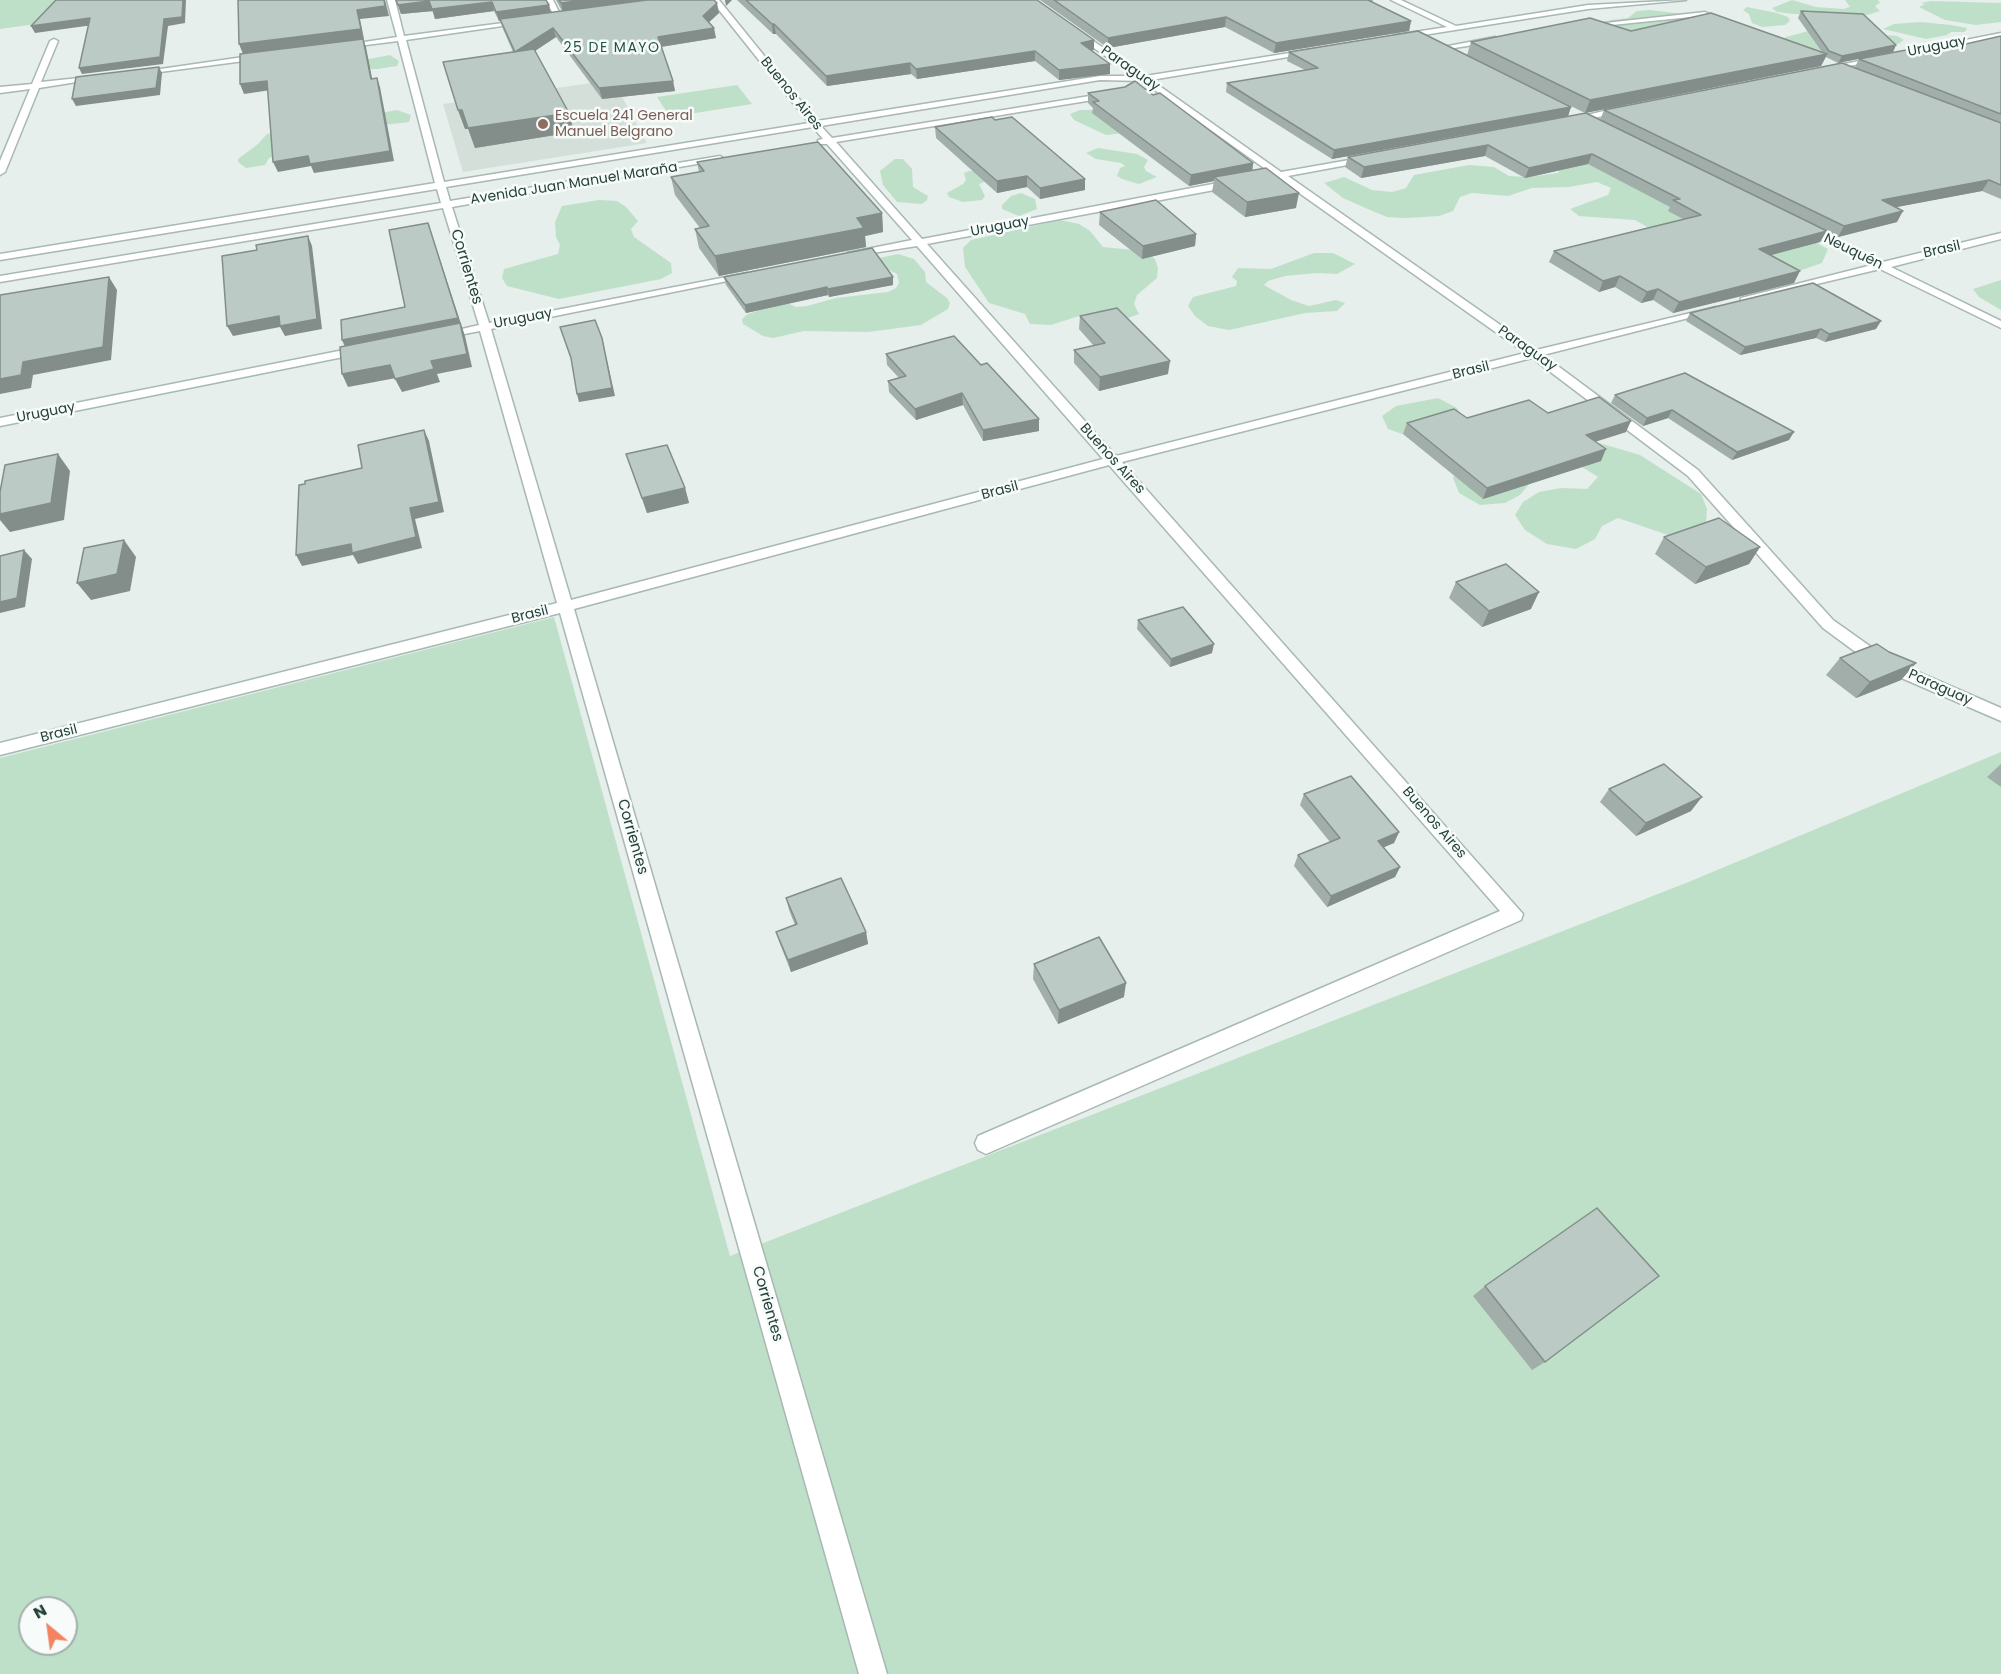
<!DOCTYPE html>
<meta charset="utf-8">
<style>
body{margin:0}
#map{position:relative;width:2001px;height:1674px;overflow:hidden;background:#e6efeb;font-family:Poppins,sans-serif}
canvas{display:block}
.north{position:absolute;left:18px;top:1596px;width:60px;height:60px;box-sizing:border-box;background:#f7fbf9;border:2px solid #a3b1ad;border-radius:50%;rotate:331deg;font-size:16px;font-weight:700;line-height:24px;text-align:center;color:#24423a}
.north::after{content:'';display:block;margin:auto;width:21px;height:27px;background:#f4845f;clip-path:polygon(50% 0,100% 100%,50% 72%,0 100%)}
</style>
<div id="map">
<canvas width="2001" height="1674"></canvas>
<div class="north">N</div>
</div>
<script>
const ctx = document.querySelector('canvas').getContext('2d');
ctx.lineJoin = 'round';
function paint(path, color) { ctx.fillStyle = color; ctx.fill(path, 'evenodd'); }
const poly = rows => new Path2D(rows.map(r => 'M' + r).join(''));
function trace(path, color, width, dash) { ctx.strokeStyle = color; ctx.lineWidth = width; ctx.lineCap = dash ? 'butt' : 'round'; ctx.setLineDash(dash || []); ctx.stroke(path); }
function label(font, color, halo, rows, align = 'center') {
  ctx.font = font + ' Poppins,sans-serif'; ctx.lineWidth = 5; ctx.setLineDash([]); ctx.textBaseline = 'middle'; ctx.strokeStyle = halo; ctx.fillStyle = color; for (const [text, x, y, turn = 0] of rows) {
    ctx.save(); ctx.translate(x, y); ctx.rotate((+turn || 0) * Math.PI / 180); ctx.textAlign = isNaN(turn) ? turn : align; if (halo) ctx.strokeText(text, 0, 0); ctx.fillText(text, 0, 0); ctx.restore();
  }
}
paint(poly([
 [613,80,647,143,463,172,443,104]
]), '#d4dfda');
paint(poly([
 [0,0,68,0,36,24,0,29],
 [1792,0,1816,7,1843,9,1850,7,1845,0,1878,0,1880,3,1875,6,1880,11,1864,16,1793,14,1777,12,1772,8],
 [1931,1,2001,3,2001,22,1976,25,1945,20,1919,7,1925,4,1921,3],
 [1747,7,1777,13,1788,17,1790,21,1785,25,1762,27,1752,23,1749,14,1743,10],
 [1649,10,1694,15,1735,47,1597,26,1611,20,1628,18,1637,11],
 [1920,22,1951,25,1967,28,1965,32,1951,32,1947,35,1926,39,1883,29,1894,24],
 [1816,29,1897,36,1904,40,1898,44,1828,56,1781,40,1786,37],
 [390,55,399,61,397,66,377,69,369,69,360,58,369,59],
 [737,85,752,104,670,117,657,97],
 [397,110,411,115,409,122,365,127,269,158,265,165,246,168,238,162,238,159,258,144,267,134],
 [1080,110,1096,110,1132,132,1106,135,1074,120,1070,114],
 [1529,139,1813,241,1828,249,1822,263,1796,272,1649,228,1635,220,1579,216,1570,209,1608,195,1611,188,1597,182,1569,187,1532,188,1508,196,1472,193,1460,197,1453,211,1439,216,1406,218,1387,217,1370,210,1343,198,1324,183,1344,177,1372,190,1392,192,1406,188,1414,175,1469,165,1494,167,1509,176,1528,177,1558,173,1561,167],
 [1098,148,1137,154,1148,160,1144,167,1146,171,1157,177,1139,184,1122,179,1117,176,1120,168,1125,166,1121,163,1096,159,1086,153],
 [895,159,903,159,912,169,913,187,928,196,927,200,922,204,897,202,883,185,880,171],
 [969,171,977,171,996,177,979,184,985,196,982,200,963,202,949,197,947,193,963,184,966,180,964,173],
 [1021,193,1035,199,1037,209,1019,216,1002,209,1002,205,1011,196],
 [599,200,617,201,626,207,638,221,631,229,634,237,671,263,672,273,661,279,559,299,507,286,502,278,504,269,558,254,560,245,556,237,555,222,562,206],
 [1060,220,1079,224,1090,231,1103,247,1143,251,1155,259,1158,268,1157,278,1137,295,1134,304,1139,314,1123,320,1106,313,1085,314,1051,325,1030,324,1025,314,989,303,965,267,963,248,971,240],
 [1314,253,1333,253,1355,264,1337,274,1316,273,1285,276,1268,281,1264,285,1291,300,1309,306,1336,300,1345,303,1337,311,1305,313,1229,330,1208,326,1195,316,1188,306,1193,297,1236,286,1237,281,1232,277,1238,268,1271,269],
 [898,254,914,259,925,272,926,282,947,298,950,303,948,309,921,325,868,332,804,331,773,338,763,336,743,324,742,319,748,314,785,302,796,307,807,306,836,298,888,292,896,288,899,283,897,274,870,260],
 [2001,280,2001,310,1979,297,1973,289],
 [1438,398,1457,408,1465,422,1589,440,1640,455,1701,494,1707,509,1706,523,1671,536,1618,518,1602,526,1595,539,1576,549,1547,544,1525,530,1515,515,1523,502,1539,492,1561,488,1587,489,1598,477,1579,465,1530,483,1520,495,1505,503,1480,505,1459,493,1453,478,1459,465,1408,436,1388,429,1382,416,1396,406],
 [554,617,730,1256,1686,883,2001,752,2001,1674,0,1674,0,758],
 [30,1608,66,1608,66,1644,30,1644]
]), '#bfe0c8');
const minor = poly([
 [387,0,395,0,404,36,526,20,530,22,406,40,444,182,809,123,711,0,719,0,817,121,1100,76,1134,76,1071,32,1074,28,1145,76,1315,49,1312,53,1151,80,1281,172,1372,156,1372,160,1369,161,1288,176,1536,350,1716,307,1716,311,1543,355,1698,470,1833,620,1888,659,2001,708,2001,721,1876,667,1823,628,1688,476,1532,358,1122,462,1523,914,1521,920,986,1154,978,1150,975,1143,978,1136,1500,911,1109,465,574,609,887,1674,859,1674,560,613,0,755,0,743,557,603,480,331,438,339,432,336,479,325,443,208,0,282,0,276,441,203,437,189,0,260,0,254,435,183,398,41,342,48,338,46,397,37,387,0],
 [1100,80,1142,81,1271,173,922,239,836,142,1111,97,1114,92,832,138,821,126,1100,80],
 [813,127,823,139,818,140,818,144,827,144,912,240,847,253,847,257,917,246,1103,459,571,600,491,329,752,276,747,273,489,323,452,207,725,159,720,156,450,201,446,187,813,127],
 [1278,178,1525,353,1116,456,927,244,1278,178],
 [545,0,553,0,563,20,557,20,545,0],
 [1391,0,1401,0,1456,26,1588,5,1686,0,1588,9,1398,39,1395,35,1447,27,1391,0],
 [1705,12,1730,23,1726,25,1701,16,1582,28,1578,26,1705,12],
 [2001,33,2001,37,1823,71,1819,69,2001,33],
 [1495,37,1498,41,1442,50,1438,48,1495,37],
 [54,39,58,41,41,82,98,76,102,78,39,88,5,172,0,175,0,161,30,89,0,93,0,87,32,84,50,41,54,39],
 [264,54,267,58,137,75,133,73,264,54],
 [1625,106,1628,111,1570,123,1566,120,1625,106],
 [1797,224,1805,224,1883,262,2001,233,2001,239,1891,267,2001,321,2001,328,1880,269,1741,302,1741,298,1872,265,1797,228,1797,224],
 [364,346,370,350,368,352,0,426,0,418,364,346]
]);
trace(minor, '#a8b8b2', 3);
paint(minor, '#fff');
paint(poly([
 [396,0,549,5,551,13,562,11,556,0,714,0,719,13,709,22,716,38,661,47,673,81,675,91,602,99,556,37,535,51,574,132,475,148,468,129,465,129,458,110,513,52,503,29,500,21,499,21,494,11,435,19,433,11,401,14],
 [737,0,1037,0,1094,50,1092,50,1110,74,1059,80,1035,61,917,79,911,74,827,86,776,34,773,34],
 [1040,0,1373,0,1372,2,1411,21,1409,31,1274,53,1225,27,1108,48],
 [1801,11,1896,45,1893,52,1838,63,1826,57,1821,66,1585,113,1467,55,1471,42,1822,52,1798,18],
 [2001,36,2001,199,1982,191,1896,207,1897,222,1838,237,1826,231,1820,242,1770,255,1794,283,1673,313,1653,300,1641,303,1615,287,1599,292,1549,262,1554,251,1683,219,1668,211,1670,207,1588,164,1525,178,1485,156,1361,178,1345,167,1348,157,1600,120,1604,110,1855,67,1859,59,1913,56],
 [1289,52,1571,107,1568,116,1332,159,1226,92,1227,83,1305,70,1287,61],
 [1088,93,1153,95,1253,163,1252,171,1296,208,1245,217,1212,192,1214,181,1189,186,1092,113,1093,108,1088,103],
 [995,120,1085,179,1085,190,1040,199,1027,187,997,193,936,138,935,127],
 [697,162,882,213,883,232,865,236,866,247,719,276,699,248,695,229,700,228,675,195,671,177,699,172],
 [1100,212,1196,234,1195,246,1142,259,1099,225],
 [724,277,893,285,829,297,828,295,746,313,726,285],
 [1690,313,1876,329,1825,342,1816,338,1740,355,1686,321],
 [1080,316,1168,374,1099,391,1074,363,1074,350,1094,346,1079,329],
 [886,354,1039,431,983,441,963,405,916,420,889,392,888,381,899,378,887,365],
 [1615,395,1789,440,1732,460,1668,418,1643,426,1611,403],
 [1548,413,1626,432,1595,442,1601,461,1483,499,1403,434,1407,423],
 [626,454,685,488,689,503,647,513],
 [1664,537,1760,547,1749,564,1695,584,1655,554],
 [1456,582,1531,609,1482,627,1449,598],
 [1138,620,1212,653,1170,667,1137,629],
 [1889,652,1916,663,1901,680,1856,698,1826,675,1840,658],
 [2001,764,2001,787,1987,777],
 [1609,789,1691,811,1636,836,1600,802],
 [1304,794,1399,832,1394,843,1383,847,1400,867,1395,877,1327,907,1294,866,1298,855,1330,842,1300,805],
 [786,898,866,932,868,944,791,972,780,944,776,932,795,925,789,910],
 [1034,964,1124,997,1058,1024,1033,979],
 [1485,1286,1545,1362,1532,1370,1473,1296]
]), '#a1aea9');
paint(poly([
 [183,0,186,0,185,23,168,26,163,64,82,74,79,68,164,19],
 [384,0,385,0,389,16,360,19,364,39,363,39,366,47,374,88,243,54,239,44,357,10],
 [585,0,663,0,563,13,561,3],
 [725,0,732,0,726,6],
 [429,1,433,11,401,14,398,5],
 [492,2,494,11,435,19,432,9],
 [717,3,719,13,705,26,703,16],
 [549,5,551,14,499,21,496,12],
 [1226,17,1225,27,1108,48,1108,38],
 [90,18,93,25,35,33,31,26],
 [1411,21,1409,31,1274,53,1276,43],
 [772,24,774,24,776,34,773,34],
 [553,28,556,37,518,62,515,52],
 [714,28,716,38,660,47,658,37],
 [1094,40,1094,50,1081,53,1081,43],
 [1896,45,1893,52,1838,63,1842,56],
 [1035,51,1035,61,917,79,916,69],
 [1827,54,1821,66,1585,113,1590,100],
 [910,63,911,74,827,86,826,76],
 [1110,64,1110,74,1059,80,1059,70],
 [159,67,162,73,160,95,76,106,72,99],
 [377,78,380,87,394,161,314,173,311,166,278,172,273,162],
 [267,81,271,90,244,94,240,84],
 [673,81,675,91,602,99,599,88],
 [1571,107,1568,116,1332,159,1334,150],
 [458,110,462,110,468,129,465,129],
 [569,113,574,132,475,148,468,128],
 [1488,145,1485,156,1361,178,1364,167],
 [1592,154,1588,164,1525,178,1529,168],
 [1253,163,1252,174,1214,177,1214,181,1189,186,1191,175],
 [1027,176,1027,187,997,193,997,181],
 [1085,179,1085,190,1040,199,1040,188],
 [1989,180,1982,191,1876,211,1882,200],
 [1299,193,1296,208,1245,217,1247,202],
 [1903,211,1897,222,1838,237,1844,226],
 [882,213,883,232,865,236,866,247,719,276,715,256,857,218],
 [428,223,465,336,472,367,437,374,440,382,402,392,395,379,434,369,346,349,342,340,458,318],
 [1827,231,1820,242,1753,260,1759,249],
 [1196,234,1195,246,1142,259,1143,246],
 [308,236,312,246,322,329,285,336,280,327,233,336,227,326],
 [1800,271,1794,283,1673,313,1679,302],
 [1620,276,1615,287,1599,292,1603,281],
 [109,277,117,290,111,360,33,375,31,388,0,394,0,379,23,362],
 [893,277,893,285,829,297,828,289],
 [827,287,828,295,746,313,745,305],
 [1658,289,1653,300,1641,303,1647,292],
 [1881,321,1876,329,1825,342,1829,334],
 [1821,329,1816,338,1740,355,1745,347],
 [602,338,615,396,579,402,577,394],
 [1170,361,1168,374,1099,391,1100,377],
 [390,365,396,378,348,387,342,374],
 [962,393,963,405,916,420,915,409],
 [1672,410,1668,418,1643,426,1647,418],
 [1039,419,1039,431,983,441,983,430],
 [1631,421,1626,432,1581,446,1586,435],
 [424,430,429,441,444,512,415,519,422,548,358,564,353,555,302,566,296,555,410,508],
 [1794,432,1789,440,1732,460,1737,452],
 [1606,449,1601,461,1483,499,1487,488],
 [58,454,70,471,64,520,10,532,0,520,0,514],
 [685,488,689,503,647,513,642,498],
 [124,540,136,557,130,591,91,600,77,583],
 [1760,547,1749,564,1695,584,1706,567],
 [24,550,32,559,25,607,0,613,0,602],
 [1539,592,1531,609,1482,627,1489,611],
 [1214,644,1212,653,1170,667,1171,659],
 [1916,663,1901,680,1856,698,1870,682],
 [1702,797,1691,811,1636,836,1646,823],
 [1399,832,1394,843,1373,852,1378,841],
 [1400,867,1395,877,1327,907,1331,896],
 [866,932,868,944,791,972,788,960],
 [1126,983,1124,997,1058,1024,1059,1010]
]), '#838d89');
const building = poly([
 [56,0,183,0,182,17,164,19,160,57,79,68,90,18,31,26,56,0],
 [238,0,384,0,385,6,357,10,361,29,239,44,238,0],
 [396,0,546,0,549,5,496,12,492,2,432,9,429,1,398,5,396,0],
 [559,0,585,0,561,3,559,0],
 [647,0,714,0,717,3,703,16,714,28,658,37,673,81,599,88,553,28,515,52,500,19,647,0],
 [746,0,1037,0,1094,40,1081,43,1110,64,1059,70,1035,51,916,69,910,63,826,76,774,24,772,24,746,0],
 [1054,0,1368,0,1411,21,1276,43,1226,17,1108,38,1054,0],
 [1801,11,1863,14,1896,45,1842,56,1829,51,1801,11],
 [1711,13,1827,54,1590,100,1471,42,1590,18,1631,31,1711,13],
 [1418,31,1571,107,1334,150,1227,83,1318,68,1289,52,1418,31],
 [2001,36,2001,114,1859,59,1906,50,1913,56,2001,36],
 [363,39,371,79,377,78,390,151,310,164,308,156,273,162,267,81,240,84,240,54,363,39],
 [534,49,569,113,468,128,462,110,458,110,443,62,534,49],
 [1842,63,2001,123,2001,185,1989,180,1882,200,1903,211,1844,226,1604,110,1842,63],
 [159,67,156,88,72,99,76,77,159,67],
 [1135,81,1153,95,1160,93,1253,163,1191,175,1093,102,1099,101,1088,93,1125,87,1135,81],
 [1586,113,1827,231,1759,249,1800,271,1679,302,1658,289,1647,292,1620,276,1603,281,1554,251,1701,215,1673,200,1680,199,1592,154,1529,168,1488,145,1364,167,1348,157,1586,113],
 [992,117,995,120,1012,117,1085,179,1040,188,1027,176,997,181,935,127,992,117],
 [818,142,882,213,857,218,864,228,715,256,695,229,709,226,671,177,704,171,697,162,818,142],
 [1266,168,1299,193,1247,202,1214,177,1266,168],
 [1156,200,1196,234,1143,246,1100,212,1156,200],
 [428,223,458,318,342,340,341,320,405,307,389,230,428,223],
 [308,236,317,319,280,326,279,316,227,326,222,256,257,250,256,245,308,236],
 [872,248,893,277,828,289,827,287,745,305,724,277,872,248],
 [109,277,103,347,23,362,21,375,0,379,0,295,109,277],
 [1813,283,1881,321,1829,334,1821,329,1745,347,1690,313,1813,283],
 [1117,308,1170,361,1100,377,1074,350,1105,343,1080,316,1117,308],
 [595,320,602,338,612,388,577,394,571,358,560,327,595,320],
 [460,323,467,354,431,361,434,369,395,379,390,365,342,374,340,347,460,323],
 [954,336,981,365,987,363,1039,419,983,430,962,393,915,409,888,381,906,376,886,354,954,336],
 [1685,373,1794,432,1737,452,1672,410,1647,418,1615,395,1685,373],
 [1599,397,1631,421,1586,435,1606,449,1487,488,1407,423,1454,409,1467,418,1529,400,1548,413,1599,397],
 [424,430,439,502,410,508,416,537,352,553,351,544,296,555,299,485,305,484,305,481,362,468,358,445,424,430],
 [667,445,685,488,642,498,626,454,667,445],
 [58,454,51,503,0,514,0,492,5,465,58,454],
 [1719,518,1760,547,1706,567,1664,537,1719,518],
 [124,540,117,574,77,583,84,548,124,540],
 [24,550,17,598,0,602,0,556,24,550],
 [1506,564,1539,592,1489,611,1456,582,1506,564],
 [1183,607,1214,644,1171,659,1138,620,1183,607],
 [1877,644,1889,652,1916,663,1870,682,1840,658,1877,644],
 [1664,764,1702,797,1646,823,1609,789,1664,764],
 [1351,776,1399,832,1378,841,1400,867,1331,896,1298,855,1340,838,1304,794,1351,776],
 [841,878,866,932,788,960,776,932,797,924,786,898,841,878],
 [1099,937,1126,983,1059,1010,1034,964,1099,937],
 [1597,1208,1659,1276,1545,1362,1485,1286,1597,1208]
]);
paint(building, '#bbcac4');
trace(building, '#838d89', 1.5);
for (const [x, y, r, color] of [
 [543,124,6,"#8d6e63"]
]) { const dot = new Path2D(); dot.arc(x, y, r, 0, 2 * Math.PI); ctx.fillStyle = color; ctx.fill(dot); trace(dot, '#f7fbf9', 2); }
label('14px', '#24423a', '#f7fbf9', [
 ["Uruguay",1937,47,-11],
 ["Paraguay",1130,69,35],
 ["Buenos Aires",791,94,51],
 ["Avenida Juan Manuel Maraña",574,184,-9],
 ["Uruguay",1000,227,-11],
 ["Brasil",1942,250,-13],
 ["Neuquén",1853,252,26],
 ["Uruguay",523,319,-11],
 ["Paraguay",1527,349,35],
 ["Brasil",1471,371,-14],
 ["Uruguay",46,413,-11],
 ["Buenos Aires",1112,459,48],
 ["Brasil",1000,491,-15],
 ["Brasil",530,615,-14],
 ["Paraguay",1940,688,24],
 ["Brasil",59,734,-14],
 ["Buenos Aires",1434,823,49]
]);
ctx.letterSpacing = '1.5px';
label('14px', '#1f5548', '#f7fbf9', [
 ["25 DE MAYO",612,48]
]);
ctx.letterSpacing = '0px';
label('14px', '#785e54', '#f7fbf9', [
 ["Escuela 241 General",555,116],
 ["Manuel Belgrano",555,132]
], 'left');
label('15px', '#24423a', '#f7fbf9', [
 ["Corrientes",466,267,73],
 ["Corrientes",632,837,74],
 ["Corrientes",767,1304,74]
]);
</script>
